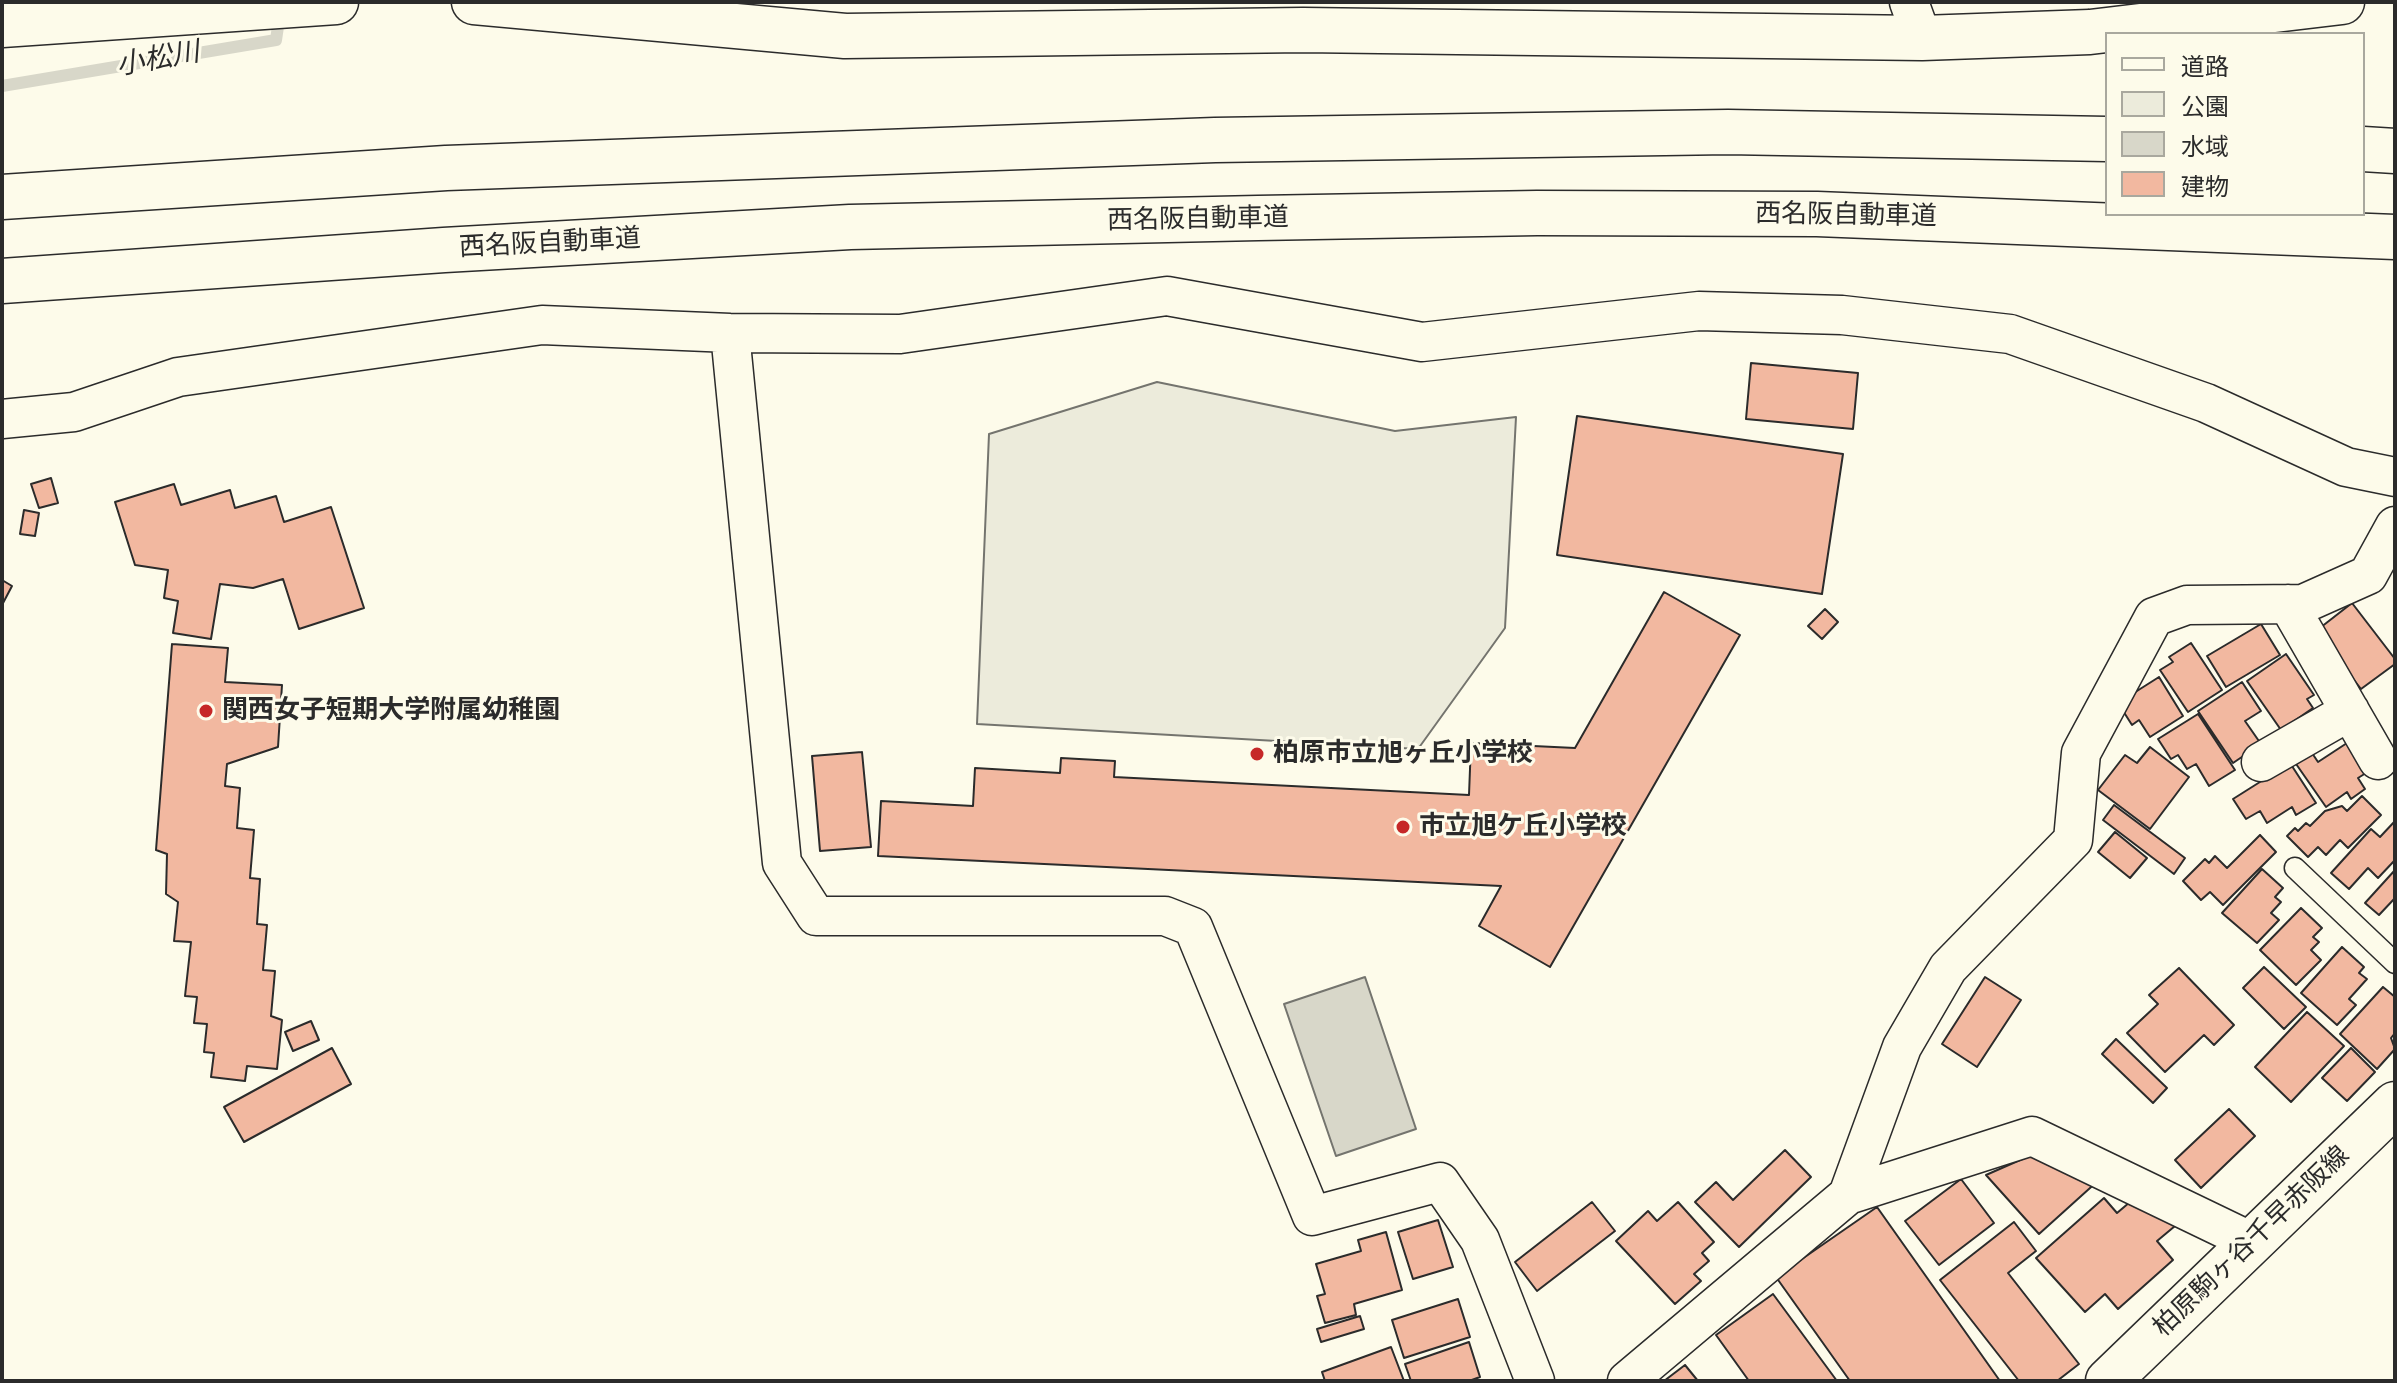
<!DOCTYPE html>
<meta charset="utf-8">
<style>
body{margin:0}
#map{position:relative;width:2397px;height:1383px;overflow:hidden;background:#fdfbea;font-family:"Varela Round","Noto Sans JP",sans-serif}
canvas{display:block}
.frame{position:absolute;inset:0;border:4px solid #2b2b2b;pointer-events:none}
.legend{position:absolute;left:2105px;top:32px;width:260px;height:184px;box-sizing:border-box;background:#fdfbea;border:2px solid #a9a89e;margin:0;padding:10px 14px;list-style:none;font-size:24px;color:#2b2b2b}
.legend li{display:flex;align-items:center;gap:16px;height:40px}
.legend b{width:40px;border:2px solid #a9a89e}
</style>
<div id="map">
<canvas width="2397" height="1383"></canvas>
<div class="frame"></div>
<ul class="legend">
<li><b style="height:10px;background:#fdfbea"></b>道路</li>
<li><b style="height:22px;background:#ecebdb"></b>公園</li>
<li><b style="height:22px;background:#d8d7c9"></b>水域</li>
<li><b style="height:22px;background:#f2b8a0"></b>建物</li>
</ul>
</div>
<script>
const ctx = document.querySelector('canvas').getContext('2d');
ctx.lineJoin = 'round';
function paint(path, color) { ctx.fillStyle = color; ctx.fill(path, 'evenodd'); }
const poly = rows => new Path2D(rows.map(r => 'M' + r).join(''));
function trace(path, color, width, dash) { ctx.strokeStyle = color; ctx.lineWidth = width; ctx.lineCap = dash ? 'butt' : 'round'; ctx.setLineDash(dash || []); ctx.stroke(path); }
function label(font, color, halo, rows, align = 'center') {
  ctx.font = font + ' "Varela Round","Noto Sans JP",sans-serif'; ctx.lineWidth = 6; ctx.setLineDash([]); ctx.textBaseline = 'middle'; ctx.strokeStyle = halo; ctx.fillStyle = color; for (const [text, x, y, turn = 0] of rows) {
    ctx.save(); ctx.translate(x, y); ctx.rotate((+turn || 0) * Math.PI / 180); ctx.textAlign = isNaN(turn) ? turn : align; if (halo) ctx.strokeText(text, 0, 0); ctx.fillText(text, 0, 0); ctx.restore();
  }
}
const green = poly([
 [1157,382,1395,431,1516,417,1505,628,1418,749,977,724,989,434,1157,382]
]);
paint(green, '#ecebdb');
trace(green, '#74746e', 2);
const water = poly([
 [1365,977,1416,1129,1336,1156,1284,1004,1365,977]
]);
paint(water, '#d8d7c9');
trace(water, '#74746e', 2);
trace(poly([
 [2,86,276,40,280,13]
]), '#d8d7c9', 12);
const building = poly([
 [1751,363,1858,373,1853,429,1746,419,1751,363],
 [1577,416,1843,454,1822,594,1557,555,1577,416],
 [51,478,58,503,39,508,31,484,51,478],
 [174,484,181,505,230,490,235,508,276,496,284,522,331,507,364,608,299,629,283,579,253,588,220,584,211,639,173,633,178,601,164,598,168,570,135,565,115,502,174,484],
 [24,510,39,513,35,536,20,534,24,510],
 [2,580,12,586,2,605,2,580],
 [1664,592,1740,635,1550,967,1479,926,1501,886,878,856,881,801,973,806,975,768,1060,773,1061,758,1115,761,1114,777,1469,795,1471,743,1575,748,1664,592],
 [2352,603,2395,659,2395,664,2361,689,2316,631,2352,603],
 [1825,609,1838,622,1822,639,1808,626,1825,609],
 [2261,624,2280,655,2226,687,2207,656,2261,624],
 [2191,643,2222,690,2188,712,2160,670,2173,662,2169,657,2191,643],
 [172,644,228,648,225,682,282,685,278,747,227,764,225,786,240,788,237,828,254,830,250,878,260,879,257,924,267,925,263,970,275,971,271,1016,282,1020,277,1069,247,1066,245,1081,211,1077,214,1053,204,1052,207,1024,194,1023,197,997,185,996,191,942,174,941,178,902,166,894,167,854,156,850,172,644],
 [2286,654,2314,695,2307,699,2313,708,2281,730,2247,681,2286,654],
 [2159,677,2183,716,2150,737,2139,720,2132,725,2118,703,2159,677],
 [2242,682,2261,711,2245,721,2261,744,2233,763,2198,711,2242,682],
 [2198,714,2235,770,2209,786,2196,764,2187,769,2178,755,2171,759,2158,739,2198,714],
 [2347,743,2366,773,2358,778,2365,789,2351,799,2347,792,2326,807,2294,761,2310,750,2318,762,2347,743],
 [2150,747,2189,777,2150,829,2098,790,2125,755,2137,763,2150,747],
 [862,752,871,847,820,851,812,756,862,752],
 [2290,763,2316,803,2296,815,2292,807,2267,823,2260,811,2246,819,2233,799,2290,763],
 [2362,796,2381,815,2348,848,2340,840,2326,855,2318,847,2308,857,2287,836,2295,828,2298,831,2306,823,2310,826,2325,811,2342,806,2347,811,2362,796],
 [2114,805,2185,858,2174,874,2103,820,2114,805],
 [2395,821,2395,860,2378,878,2368,868,2349,889,2331,873,2371,829,2380,837,2395,821],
 [2115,832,2147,858,2130,878,2098,852,2115,832],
 [2260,835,2276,852,2223,905,2210,892,2201,900,2183,881,2205,859,2209,863,2215,856,2227,868,2260,835],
 [2262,869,2283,888,2275,897,2281,902,2271,913,2279,920,2257,943,2222,913,2262,869],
 [2395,870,2395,898,2379,915,2365,903,2395,870],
 [2301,908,2322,928,2313,937,2319,942,2311,950,2321,960,2296,985,2260,950,2301,908],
 [2342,947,2364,967,2359,973,2367,979,2349,999,2356,1005,2337,1025,2301,993,2342,947],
 [2264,967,2306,1007,2284,1029,2243,988,2264,967],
 [2179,968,2234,1025,2214,1045,2204,1035,2165,1072,2127,1033,2158,1004,2149,995,2179,968],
 [1985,977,2021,1000,1977,1067,1942,1044,1985,977],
 [2383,987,2395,997,2395,1033,2391,1038,2395,1049,2377,1069,2340,1034,2383,987],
 [2307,1012,2344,1046,2291,1102,2255,1067,2307,1012],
 [311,1021,319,1040,293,1051,285,1032,311,1021],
 [2116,1039,2167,1088,2153,1103,2102,1054,2116,1039],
 [332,1048,351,1084,244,1142,224,1107,332,1048],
 [2351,1048,2375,1072,2347,1101,2322,1078,2351,1048],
 [2229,1109,2255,1136,2201,1188,2175,1160,2229,1109],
 [1785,1150,1811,1177,1739,1247,1695,1202,1716,1182,1733,1200,1785,1150],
 [2036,1153,2100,1179,2039,1234,1986,1175,2036,1153],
 [1961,1179,1994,1223,1939,1265,1905,1221,1961,1179],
 [2143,1191,2175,1226,2157,1241,2173,1260,2118,1309,2105,1294,2085,1312,2036,1258,2104,1198,2117,1213,2143,1191],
 [1592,1202,1615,1231,1537,1291,1515,1262,1592,1202],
 [1678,1202,1714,1242,1702,1253,1709,1261,1694,1274,1701,1281,1675,1304,1616,1241,1648,1211,1657,1221,1678,1202],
 [1877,1207,2000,1381,1850,1381,1776,1277,1877,1207],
 [1438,1220,1453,1267,1413,1279,1398,1232,1438,1220],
 [2014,1222,2036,1251,2008,1273,2079,1364,2057,1381,2019,1381,1940,1280,2014,1222],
 [1386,1232,1402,1290,1354,1304,1356,1315,1325,1323,1317,1296,1325,1294,1316,1264,1361,1251,1358,1240,1386,1232],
 [1773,1294,1837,1381,1749,1381,1716,1335,1773,1294],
 [1458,1299,1470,1337,1404,1358,1392,1320,1458,1299],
 [1360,1316,1364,1329,1321,1342,1317,1329,1360,1316],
 [1469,1342,1480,1377,1469,1381,1411,1381,1405,1364,1469,1342],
 [1391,1347,1404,1381,1325,1381,1322,1372,1391,1347],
 [1685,1365,1698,1381,1664,1381,1685,1365]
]);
paint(building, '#f2b8a0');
trace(building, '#2b2b2b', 2);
const service = poly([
 [2295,868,2395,963]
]);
const minor = poly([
 [1909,2,1922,38],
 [730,333,782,863,816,916,1165,916,1193,927,1312,1216,1440,1182,1480,1240,1535,1381],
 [2,419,74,412,178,377,542,325,730,333,900,334,1167,296,1422,342,1699,311,1842,315,2010,334,2206,403,2346,467,2395,477],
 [2288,604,2378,760],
 [2261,762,2350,711],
 [1848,1195,1902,1047,1948,968,2073,840,2081,753,2154,617,2187,605,2303,604,2368,575,2395,526],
 [1627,1381,1848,1195,2032,1136,2252,1242]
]);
const tertiary = poly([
 [474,2,845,36,1303,30,1922,38,2090,32,2342,2],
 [2,25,336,2]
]);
const primary = poly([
 [2108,1381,2395,1104]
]);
const motorway = poly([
 [2363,149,2395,151],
 [2,197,446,168,1215,140,1728,132,2107,139],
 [2,281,444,250,850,227,1258,218,1537,213,1817,214,2395,237]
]);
trace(service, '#2b2b2b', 23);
trace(minor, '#2b2b2b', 41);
trace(tertiary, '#2b2b2b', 47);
trace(primary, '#2b2b2b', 47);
trace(motorway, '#2b2b2b', 47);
trace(service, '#fdfbea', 20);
trace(minor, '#fdfbea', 38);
trace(tertiary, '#fdfbea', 44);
trace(primary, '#fdfbea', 44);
trace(motorway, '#fdfbea', 44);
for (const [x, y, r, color] of [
 [206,711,8,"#c62828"],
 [1257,754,8,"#c62828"],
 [1403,827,8,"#c62828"]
]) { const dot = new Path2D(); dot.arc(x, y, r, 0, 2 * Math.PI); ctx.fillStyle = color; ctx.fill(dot); trace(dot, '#fdfbea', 3); }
label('26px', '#2b2b2b', '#fdfbea', [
 ["西名阪自動車道",1846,216,1],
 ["西名阪自動車道",1198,220,-1],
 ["西名阪自動車道",550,244,-3],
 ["柏原駒ヶ谷千早赤阪線",2252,1242,-44]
]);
label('bold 26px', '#2b2b2b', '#fdfbea', [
 ["関西女子短期大学附属幼稚園",222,711],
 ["柏原市立旭ヶ丘小学校",1273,754],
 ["市立旭ケ丘小学校",1419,827]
], 'left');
label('italic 28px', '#2b2b2b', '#fdfbea', [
 ["小松川",158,60,-10]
]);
</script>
